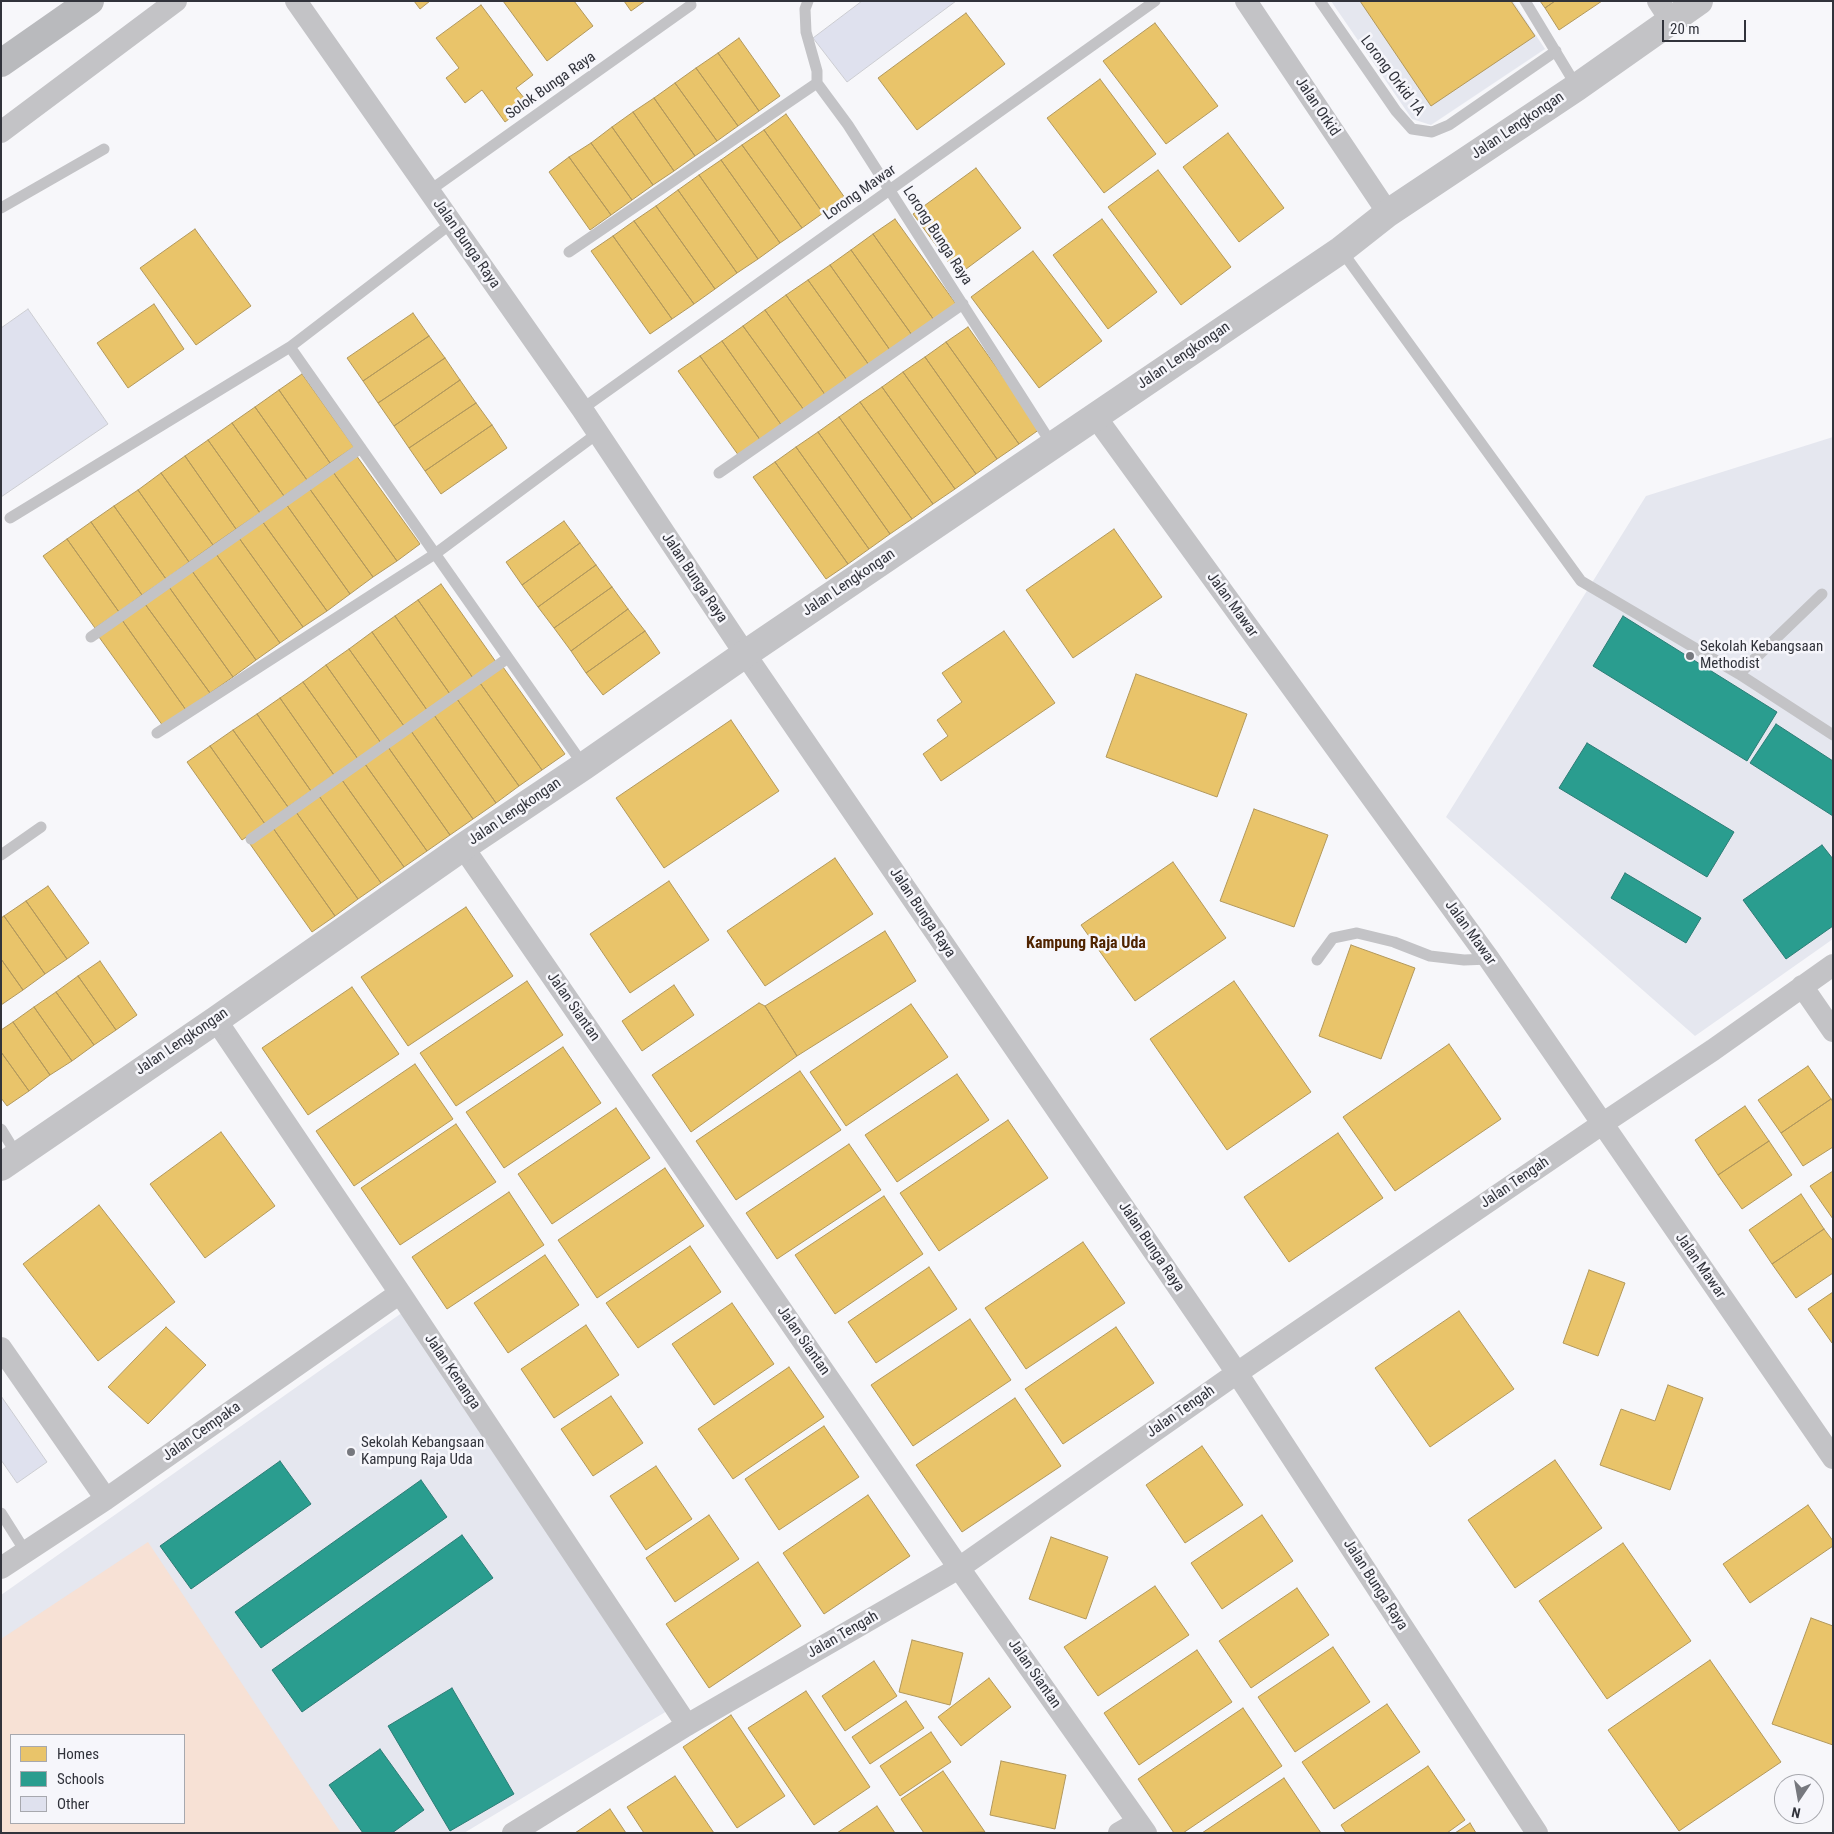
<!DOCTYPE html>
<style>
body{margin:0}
#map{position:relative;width:1834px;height:1834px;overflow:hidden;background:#f7f7fa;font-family:"Roboto Condensed",sans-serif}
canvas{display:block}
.frame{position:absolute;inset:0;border:2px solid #31333b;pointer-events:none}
.legend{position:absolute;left:10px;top:1734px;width:175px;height:90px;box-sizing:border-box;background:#f6f6fb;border:1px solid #a7a8ae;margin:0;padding:6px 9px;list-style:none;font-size:15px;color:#31333b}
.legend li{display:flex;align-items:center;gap:10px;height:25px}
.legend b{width:25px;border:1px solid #a7a8ae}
.north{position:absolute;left:1774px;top:1774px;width:50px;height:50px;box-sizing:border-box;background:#f6f6fb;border:1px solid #a7a8ae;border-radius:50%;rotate:192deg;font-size:14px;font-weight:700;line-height:20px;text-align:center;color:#31333b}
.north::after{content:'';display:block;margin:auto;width:18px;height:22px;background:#76787e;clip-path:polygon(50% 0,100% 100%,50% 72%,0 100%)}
.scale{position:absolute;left:1662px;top:20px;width:84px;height:22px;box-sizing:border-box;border:2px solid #31333b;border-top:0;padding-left:6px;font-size:15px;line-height:18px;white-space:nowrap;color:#31333b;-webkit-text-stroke:4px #f6f6fb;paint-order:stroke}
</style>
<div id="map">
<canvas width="1834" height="1834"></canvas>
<div class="frame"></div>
<ul class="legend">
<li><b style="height:14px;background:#e9c46a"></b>Homes</li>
<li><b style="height:14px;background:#2a9d8f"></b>Schools</li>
<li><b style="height:14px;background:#dfe1ee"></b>Other</li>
</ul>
<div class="north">N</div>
<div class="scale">20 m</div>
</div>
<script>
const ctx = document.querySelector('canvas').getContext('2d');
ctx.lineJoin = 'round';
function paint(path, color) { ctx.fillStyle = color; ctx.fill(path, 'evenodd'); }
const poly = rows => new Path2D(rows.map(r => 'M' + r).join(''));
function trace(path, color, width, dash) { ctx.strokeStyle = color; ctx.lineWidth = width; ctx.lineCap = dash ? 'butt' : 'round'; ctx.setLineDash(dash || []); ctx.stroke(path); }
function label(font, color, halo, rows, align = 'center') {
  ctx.font = font + ' "Roboto Condensed",sans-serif'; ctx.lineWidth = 5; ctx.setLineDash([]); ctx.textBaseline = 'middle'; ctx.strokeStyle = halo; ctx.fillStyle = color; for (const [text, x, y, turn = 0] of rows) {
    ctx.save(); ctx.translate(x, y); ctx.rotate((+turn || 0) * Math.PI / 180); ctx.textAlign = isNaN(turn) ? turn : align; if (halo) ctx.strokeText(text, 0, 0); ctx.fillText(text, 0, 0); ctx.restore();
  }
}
paint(poly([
 [1331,1,1513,1,1545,49,1431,125,1412,119],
 [1833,437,1833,939,1695,1036,1446,817,1646,496],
 [406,1310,667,1711,464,1833,1,1833,1,1595],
 [11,1735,184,1735,184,1823,11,1823]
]), '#e5e7ef');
paint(poly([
 [148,1542,341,1833,1,1833,1,1639],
 [11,1735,184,1735,184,1823,11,1823]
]), '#f7e1d5');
const homes = poly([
 [414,1,430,1,420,9,414,1],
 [503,1,574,1,593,26,547,61,503,1],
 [624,1,645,1,631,11,624,1],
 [1360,1,1511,1,1535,36,1431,106,1360,1],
 [1540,1,1555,1,1545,8,1540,1],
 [1555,1,1602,1,1559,30,1545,8,1555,1],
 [481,5,533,75,516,88,529,104,505,122,482,90,465,103,446,78,459,68,436,38,481,5],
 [966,13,1005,64,917,130,878,78,966,13],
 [1155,23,1218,106,1166,144,1103,61,1155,23],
 [739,38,780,96,759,111,718,53,739,38],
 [718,53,759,111,738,126,696,68,718,53],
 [696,68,738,126,717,141,675,83,696,68],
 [1100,79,1156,154,1104,193,1047,118,1100,79],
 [675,83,717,141,695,156,654,98,675,83],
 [654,98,695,156,674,171,633,112,654,98],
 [633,112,674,171,653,185,612,127,633,112],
 [786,114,845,198,823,213,764,130,786,114],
 [612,127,653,185,632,200,591,143,612,127],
 [764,130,823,213,802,228,742,145,764,130],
 [1228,133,1284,208,1239,242,1183,167,1228,133],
 [591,143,632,200,611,215,569,157,591,143],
 [742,145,802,228,780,243,721,160,742,145],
 [569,157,611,215,590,230,549,172,569,157],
 [721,160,780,243,758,259,699,175,721,160],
 [976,168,1021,228,958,275,913,214,976,168],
 [1158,170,1231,267,1181,305,1108,207,1158,170],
 [699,175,758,259,737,273,678,190,699,175],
 [678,190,737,273,715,289,656,206,678,190],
 [656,206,715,289,694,304,634,221,656,206],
 [895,219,956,304,934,320,873,234,895,219],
 [1102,219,1157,292,1108,329,1053,255,1102,219],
 [634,221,694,304,672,319,613,236,634,221],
 [195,229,251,306,196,345,140,268,195,229],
 [873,234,934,320,912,335,851,250,873,234],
 [613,236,672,319,650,334,591,251,613,236],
 [851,250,912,335,890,350,830,265,851,250],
 [1033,251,1102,341,1039,388,971,297,1033,251],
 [830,265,890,350,869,365,808,280,830,265],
 [808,280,869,365,847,380,786,295,808,280],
 [786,295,847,380,826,396,765,310,786,295],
 [154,304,184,349,128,388,97,343,154,304],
 [765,310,826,396,804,410,743,326,765,310],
 [413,313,429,336,363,381,347,358,413,313],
 [743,326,804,410,782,426,722,341,743,326],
 [968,327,1040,429,1019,444,946,342,968,327],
 [429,336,445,358,378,403,363,381,429,336],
 [722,341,782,426,761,441,700,356,722,341],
 [946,342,1019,444,997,459,925,357,946,342],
 [700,356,761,441,739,456,678,371,700,356],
 [925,357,997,459,976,474,903,372,925,357],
 [445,358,460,380,394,426,378,403,445,358],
 [903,372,976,474,955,489,882,387,903,372],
 [302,374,354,447,330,463,279,390,302,374],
 [460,380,476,403,409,448,394,426,460,380],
 [882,387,955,489,933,504,860,402,882,387],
 [279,390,330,463,307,480,255,407,279,390],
 [860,402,933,504,912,519,839,417,860,402],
 [476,403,492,425,425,471,409,448,476,403],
 [255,407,307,480,284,496,232,423,255,407],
 [839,417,912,519,890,534,818,432,839,417],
 [232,423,284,496,260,513,208,440,232,423],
 [492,425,507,448,441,494,425,471,492,425],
 [818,432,890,534,869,549,796,447,818,432],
 [208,440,260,513,236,529,185,456,208,440],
 [796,447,869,549,848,564,775,462,796,447],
 [356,455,420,544,397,561,333,472,356,455],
 [185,456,236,529,213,545,161,473,185,456],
 [775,462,848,564,826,579,753,477,775,462],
 [333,472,397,561,373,577,309,488,333,472],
 [161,473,213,545,189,562,138,490,161,473],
 [309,488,373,577,350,594,286,504,309,488],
 [138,490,189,562,166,579,114,506,138,490],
 [286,504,350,594,327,611,262,521,286,504],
 [114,506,166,579,142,595,91,522,114,506],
 [262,521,327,611,303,627,239,538,262,521],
 [564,521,580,543,522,585,506,562,564,521],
 [91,522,142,595,119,612,67,539,91,522],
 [1114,529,1162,597,1073,658,1026,590,1114,529],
 [239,538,303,627,280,643,216,554,239,538],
 [67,539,119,612,95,628,43,556,67,539],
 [580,543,596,565,538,607,522,585,580,543],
 [216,554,280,643,256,660,192,571,216,554],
 [596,565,612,587,554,628,538,607,596,565],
 [192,571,256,660,233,677,169,587,192,571],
 [441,584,496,662,473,678,418,600,441,584],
 [169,587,233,677,210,693,145,604,169,587],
 [612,587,628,609,571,651,554,628,612,587],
 [418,600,473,678,450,694,395,616,418,600],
 [145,604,210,693,186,710,122,620,145,604],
 [628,609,645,631,586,673,571,651,628,609],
 [395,616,450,694,427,710,372,632,395,616],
 [122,620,186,710,163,726,99,637,122,620],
 [645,631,660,653,603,695,586,673,645,631],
 [1004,631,1055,703,941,781,923,754,948,736,937,720,962,702,942,673,1004,631],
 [372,632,427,710,404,726,349,649,372,632],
 [349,649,404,726,381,743,326,665,349,649],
 [326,665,381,743,358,759,303,682,326,665],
 [503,667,565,754,542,770,480,683,503,667],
 [1136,674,1247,714,1217,797,1106,757,1136,674],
 [303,682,358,759,334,775,280,698,303,682],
 [480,683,542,770,519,786,457,699,480,683],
 [280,698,334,775,311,791,257,714,280,698],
 [457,699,519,786,496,803,434,715,457,699],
 [257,714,311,791,288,807,233,730,257,714],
 [434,715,496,803,473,819,411,731,434,715],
 [731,720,779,791,664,868,616,798,731,720],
 [233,730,288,807,265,824,210,746,233,730],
 [411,731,473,819,450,835,388,747,411,731],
 [210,746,265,824,242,840,187,762,210,746],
 [388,747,450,835,427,851,365,764,388,747],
 [365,764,427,851,404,867,342,780,365,764],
 [342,780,404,867,381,883,319,796,342,780],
 [319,796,381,883,358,899,296,812,319,796],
 [1254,809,1328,835,1294,927,1220,901,1254,809],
 [296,812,358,899,335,916,273,828,296,812],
 [273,828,335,916,312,932,250,844,273,828],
 [835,858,873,914,765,986,727,931,835,858],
 [1173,862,1226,938,1135,1001,1081,925,1173,862],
 [669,881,709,940,630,993,590,934,669,881],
 [48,886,89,943,67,959,26,901,48,886],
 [26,901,67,959,45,974,4,916,26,901],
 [466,907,513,976,408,1046,361,977,466,907],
 [4,916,45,974,23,990,1,959,1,918,4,916],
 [885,931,916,981,797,1056,765,1006,885,931],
 [1351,945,1415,968,1381,1059,1319,1036,1351,945],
 [1,959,23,990,1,1005,1,959],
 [100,961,137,1015,116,1030,78,976,100,961],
 [78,976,116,1030,94,1045,56,992,78,976],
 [527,981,563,1035,456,1106,420,1053,527,981],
 [1234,981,1311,1092,1227,1150,1150,1039,1234,981],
 [674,985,694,1015,642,1051,622,1021,674,985],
 [352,987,399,1054,308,1115,262,1048,352,987],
 [56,992,94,1045,72,1061,34,1007,56,992],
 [759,1003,765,1006,797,1056,691,1132,652,1075,759,1003],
 [911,1004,948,1057,846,1126,810,1072,911,1004],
 [34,1007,72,1061,50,1075,13,1022,34,1007],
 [13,1022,50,1075,29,1091,1,1052,1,1030,13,1022],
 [1449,1044,1501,1119,1395,1191,1343,1117,1449,1044],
 [563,1047,601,1103,504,1168,466,1112,563,1047],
 [1,1052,29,1091,7,1106,1,1098,1,1052],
 [415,1064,453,1119,354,1186,316,1131,415,1064],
 [1808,1066,1831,1099,1781,1133,1758,1100,1808,1066],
 [800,1071,841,1130,736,1200,696,1141,800,1071],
 [957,1074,989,1120,897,1182,865,1135,957,1074],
 [1831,1099,1833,1102,1833,1147,1803,1166,1781,1133,1831,1099],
 [1745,1106,1769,1141,1718,1175,1695,1140,1745,1106],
 [616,1108,650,1158,552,1224,518,1174,616,1108],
 [1008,1120,1048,1178,939,1251,900,1193,1008,1120],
 [456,1124,496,1182,400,1245,361,1188,456,1124],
 [221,1132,275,1206,205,1258,150,1184,221,1132],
 [1338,1133,1383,1198,1289,1262,1244,1197,1338,1133],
 [1769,1141,1792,1175,1742,1209,1718,1175,1769,1141],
 [849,1144,881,1190,777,1259,746,1213,849,1144],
 [665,1168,704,1226,597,1298,558,1240,665,1168],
 [1833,1171,1833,1219,1810,1186,1833,1171],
 [509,1192,544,1245,447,1309,412,1257,509,1192],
 [1801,1194,1824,1229,1772,1264,1749,1230,1801,1194],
 [884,1196,923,1254,835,1314,795,1255,884,1196],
 [99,1205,175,1302,98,1361,23,1264,99,1205],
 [1824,1229,1833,1241,1833,1273,1796,1298,1772,1264,1824,1229],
 [1083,1242,1125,1303,1026,1369,985,1308,1083,1242],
 [690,1246,721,1292,638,1348,606,1303,690,1246],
 [545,1255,579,1305,508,1353,474,1303,545,1255],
 [929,1267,957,1309,876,1363,848,1322,929,1267],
 [1589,1270,1625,1283,1598,1356,1563,1343,1589,1270],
 [1833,1292,1833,1342,1832,1343,1808,1309,1833,1292],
 [732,1303,774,1364,714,1405,672,1344,732,1303],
 [1459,1311,1514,1389,1430,1447,1375,1368,1459,1311],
 [970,1319,1011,1380,913,1446,871,1385,970,1319],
 [586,1325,619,1375,554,1418,521,1369,586,1325],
 [166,1327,206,1365,148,1424,108,1387,166,1327],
 [1116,1327,1154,1383,1063,1444,1025,1389,1116,1327],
 [789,1367,824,1417,733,1479,698,1429,789,1367],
 [1668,1385,1703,1398,1670,1490,1600,1465,1621,1409,1655,1421,1668,1385],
 [611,1396,643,1443,593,1476,561,1429,611,1396],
 [1015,1398,1061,1466,962,1532,916,1465,1015,1398],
 [824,1426,859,1477,779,1530,745,1479,824,1426],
 [1202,1446,1243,1505,1185,1543,1146,1485,1202,1446],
 [1555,1460,1602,1528,1515,1588,1468,1520,1555,1460],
 [656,1466,692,1519,646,1550,610,1496,656,1466],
 [868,1495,910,1556,824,1614,783,1553,868,1495],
 [1808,1505,1833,1541,1833,1546,1750,1603,1723,1564,1808,1505],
 [709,1515,739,1559,675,1602,646,1558,709,1515],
 [1262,1515,1293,1561,1222,1609,1191,1563,1262,1515],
 [1051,1537,1108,1557,1086,1619,1029,1599,1051,1537],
 [1623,1543,1691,1641,1607,1699,1539,1601,1623,1543],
 [758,1562,801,1626,709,1688,666,1624,758,1562],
 [1155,1586,1189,1635,1098,1696,1064,1647,1155,1586],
 [1297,1588,1329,1635,1251,1688,1219,1641,1297,1588],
 [1811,1618,1833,1626,1833,1745,1772,1724,1811,1618],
 [912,1640,963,1653,950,1705,899,1692,912,1640],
 [1333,1647,1370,1702,1295,1752,1258,1697,1333,1647],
 [1197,1650,1232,1702,1139,1765,1104,1713,1197,1650],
 [1710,1660,1781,1762,1679,1831,1608,1730,1710,1660],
 [874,1661,897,1696,845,1731,822,1696,874,1661],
 [989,1678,1011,1707,961,1746,938,1717,989,1678],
 [806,1691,870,1787,814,1825,748,1728,806,1691],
 [906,1701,924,1728,870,1764,852,1737,906,1701],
 [1387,1704,1420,1752,1334,1809,1302,1762,1387,1704],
 [1243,1708,1282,1766,1183,1833,1174,1833,1138,1779,1243,1708],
 [731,1715,785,1796,737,1828,683,1747,731,1715],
 [931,1732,951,1762,900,1796,880,1766,931,1732],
 [1001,1761,1066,1775,1055,1829,990,1815,1001,1761],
 [1428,1766,1465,1820,1447,1833,1346,1833,1341,1825,1428,1766],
 [943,1771,985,1832,924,1833,901,1799,943,1771],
 [675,1776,714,1833,644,1833,627,1807,675,1776],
 [1284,1778,1321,1833,1202,1833,1284,1778],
 [877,1806,895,1833,837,1833,877,1806],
 [610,1809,626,1833,575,1833,610,1809],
 [1470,1823,1476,1833,1455,1833,1470,1823]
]);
paint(homes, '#e9c46a');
trace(homes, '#b2985c', 1);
const schools = poly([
 [1623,616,1777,712,1747,761,1593,666,1623,616],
 [1776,724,1833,761,1833,816,1750,763,1776,724],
 [1587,743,1734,832,1707,877,1559,788,1587,743],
 [1822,845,1833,859,1833,926,1786,959,1743,900,1822,845],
 [1625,873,1701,918,1686,943,1611,898,1625,873],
 [280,1461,311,1504,191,1589,160,1546,280,1461],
 [421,1480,447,1517,261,1648,235,1612,421,1480],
 [462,1535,493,1578,302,1712,272,1670,462,1535],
 [452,1688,514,1794,450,1831,388,1726,452,1688],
 [380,1749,424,1810,392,1833,363,1833,329,1785,380,1749]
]);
paint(schools, '#2a9d8f');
trace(schools, '#2c7d76', 1);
const building = poly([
 [862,1,956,1,847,82,813,38,862,1],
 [28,309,108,424,1,497,1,328,28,309],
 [1,1396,47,1462,17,1483,1,1460,1,1396]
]);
paint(building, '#dfe1ee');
trace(building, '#cccdd2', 1);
trace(poly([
 [808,1,805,9,806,32,817,71,817,83,848,125,1053,446],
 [1320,1,1396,111,1412,129,1432,132,1449,125,1556,51],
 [1525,1,1577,87],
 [429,191,691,5],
 [1,208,104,149],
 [1341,250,1581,581,1739,674,1833,735],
 [569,252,817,83],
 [290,347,584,766],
 [582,409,1155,1],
 [719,473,963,304],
 [10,518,290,347,452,223],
 [91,637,361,448],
 [1739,674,1822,594],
 [157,733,435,554,598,433],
 [251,839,508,658],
 [1,855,41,827],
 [1317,960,1333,938,1357,933,1394,942,1430,956,1464,960,1489,959],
 [1,1129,17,1155],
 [1,1513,25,1551]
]), '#c3c3c6', 11);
trace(poly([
 [296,1,582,409,745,654,1237,1373,1537,1833],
 [1246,1,1388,213],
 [1658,1,1671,21],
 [1,132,176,1],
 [1095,416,1489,959,1833,1458],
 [463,847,959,1568,1146,1833],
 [1802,986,1833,1031],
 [216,1020,400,1293,687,1725],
 [1,1348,106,1499],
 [1,1568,106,1499,400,1293],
 [513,1833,687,1725,959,1568,1237,1373,1602,1124,1713,1050,1833,965],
 [1119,1833,1138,1822]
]), '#c3c3c6', 22);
trace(poly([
 [1,1167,216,1020,463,847,584,766,745,654,1341,250,1388,213,1577,87,1699,1]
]), '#c3c3c6', 28);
trace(poly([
 [1,63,90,1]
]), '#b9babd', 28);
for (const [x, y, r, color] of [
 [1690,656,5,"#76787e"],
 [351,1452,5,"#76787e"]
]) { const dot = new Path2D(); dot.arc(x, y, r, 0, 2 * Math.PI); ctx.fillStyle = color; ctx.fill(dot); trace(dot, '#f6f6fb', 2); }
label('15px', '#31333b', '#f6f6fb', [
 ["Lorong Orkid 1A",1392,76,53],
 ["Solok Bunga Raya",551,86,-35],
 ["Jalan Orkid",1317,107,56],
 ["Jalan Lengkongan",1518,126,-34],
 ["Lorong Mawar",860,193,-35],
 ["Lorong Bunga Raya",937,236,57],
 ["Jalan Bunga Raya",466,244,55],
 ["Jalan Lengkongan",1184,356,-34],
 ["Jalan Bunga Raya",694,578,56],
 ["Jalan Lengkongan",849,583,-34],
 ["Jalan Mawar",1232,605,54],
 ["Jalan Lengkongan",515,812,-34],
 ["Jalan Bunga Raya",922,913,56],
 ["Jalan Mawar",1470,933,54],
 ["Jalan Siantan",573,1007,55],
 ["Jalan Lengkongan",182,1042,-34],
 ["Jalan Tengah",1515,1183,-34],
 ["Jalan Bunga Raya",1151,1247,56],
 ["Jalan Mawar",1700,1266,55],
 ["Jalan Siantan",803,1341,55],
 ["Jalan Kenanga",452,1372,56],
 ["Jalan Tengah",1181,1412,-35],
 ["Jalan Cempaka",202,1432,-35],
 ["Jalan Bunga Raya",1375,1585,57],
 ["Jalan Tengah",843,1635,-30],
 ["Jalan Siantan",1034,1674,55]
]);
label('15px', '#31333b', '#f6f6fb', [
 ["Sekolah Kebangsaan",1700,647],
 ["Methodist",1700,664],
 ["Sekolah Kebangsaan",361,1443],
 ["Kampung Raja Uda",361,1460]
], 'left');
label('bold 16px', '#502400', '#f6f6fb', [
 ["Kampung Raja Uda",1086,944]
]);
</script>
